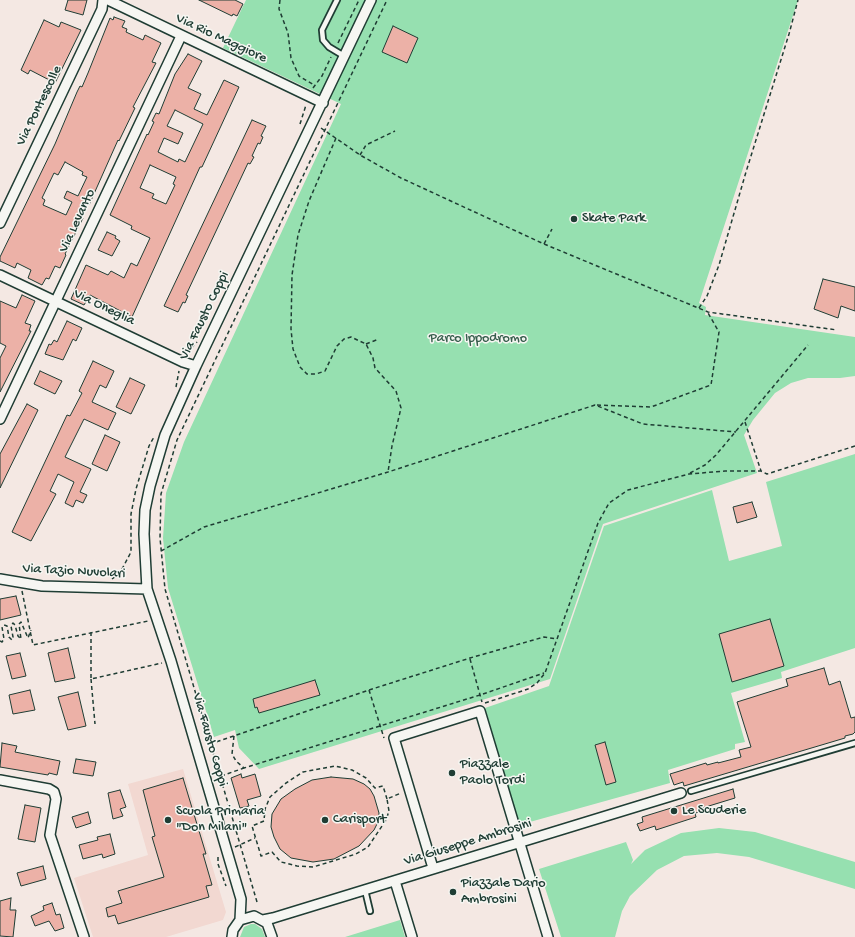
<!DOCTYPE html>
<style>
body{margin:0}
canvas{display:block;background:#f4e8e3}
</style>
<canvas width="855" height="937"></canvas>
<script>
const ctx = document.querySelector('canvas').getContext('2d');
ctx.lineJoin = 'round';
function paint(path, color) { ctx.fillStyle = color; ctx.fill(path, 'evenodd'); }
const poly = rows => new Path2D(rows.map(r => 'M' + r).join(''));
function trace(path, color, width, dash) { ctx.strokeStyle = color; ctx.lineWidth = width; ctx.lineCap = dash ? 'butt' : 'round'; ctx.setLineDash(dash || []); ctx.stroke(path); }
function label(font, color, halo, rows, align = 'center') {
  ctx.font = font + ' "Gochi Hand",sans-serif'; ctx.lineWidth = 3; ctx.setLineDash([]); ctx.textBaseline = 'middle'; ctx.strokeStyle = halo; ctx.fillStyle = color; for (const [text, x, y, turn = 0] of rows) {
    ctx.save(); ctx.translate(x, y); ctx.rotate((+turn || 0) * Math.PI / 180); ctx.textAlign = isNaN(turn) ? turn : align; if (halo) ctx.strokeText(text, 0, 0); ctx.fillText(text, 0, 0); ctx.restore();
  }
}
paint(poly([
 [183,769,226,912,223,920,166,937,93,937,74,878,148,855,128,784]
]), '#f2d8d1');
paint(poly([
 [246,0,798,0,699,303,706,307,705,315,855,337,855,376,840,378,808,378,791,383,775,393,753,420,744,435,757,473,603,524,550,679,259,769,239,748,235,730,214,737,168,588,163,538,166,493,184,442,341,104,223,48],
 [855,454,855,648,781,672,782,678,731,693,745,742,735,744,735,749,668,770,670,783,519,825,485,708,549,686,604,526,712,490,729,561,782,546,766,482],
 [719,828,755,832,855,862,855,889,749,857,717,853,684,856,657,870,630,896,622,911,615,937,561,937,539,869,626,842,633,860,631,864,645,850,681,833],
 [400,920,405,937,345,937],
 [251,924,255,924,262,929,265,937,240,937,244,927]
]), '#96e0b0');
const building = poly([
 [68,0,87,0,83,15,65,10,68,0],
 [199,0,235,0,243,4,237,16,233,14,232,16,199,0],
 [114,17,125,21,122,27,127,29,126,32,143,40,145,35,161,43,152,62,156,63,133,107,135,108,119,141,118,140,89,205,88,204,81,218,83,218,65,254,66,255,60,268,55,266,49,279,46,278,42,285,28,278,31,270,17,263,15,268,0,261,0,257,55,144,77,92,80,86,82,87,88,73,110,18,113,20,114,17],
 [65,162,83,172,82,175,87,177,78,196,67,191,64,198,72,202,66,215,43,205,45,200,42,198,54,173,58,175,65,162],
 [44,20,59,27,61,22,81,30,55,83,30,70,28,74,21,70,44,20],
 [393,26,418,38,407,63,382,52,393,26],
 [188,54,202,61,188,88,201,94,194,109,207,115,224,80,239,87,202,167,200,167,132,317,90,295,84,305,71,299,86,265,108,275,111,271,124,278,131,263,137,266,150,238,131,229,132,226,110,215,147,134,148,135,154,122,152,121,156,113,159,114,175,74,188,54],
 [175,110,203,124,185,162,179,159,178,162,158,152,164,138,178,144,183,133,167,126,175,110],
 [150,165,176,177,173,184,175,185,166,204,152,198,154,194,140,188,150,165],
 [252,120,266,126,261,136,263,137,260,144,258,143,252,156,254,157,250,164,248,163,186,295,188,296,185,303,183,302,178,312,164,306,252,120],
 [107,232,116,236,115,238,120,241,112,256,98,250,107,232],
 [823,279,855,287,855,311,841,306,838,318,814,309,823,279],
 [22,295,35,301,25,323,31,325,29,331,31,331,0,392,0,358,6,346,0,343,0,301,16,308,22,295],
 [67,321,82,328,76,341,73,339,63,360,45,354,49,344,51,345,54,340,57,342,67,321],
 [93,361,114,371,106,388,100,385,92,402,116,413,108,430,84,419,65,457,91,469,80,492,87,495,83,503,76,500,73,507,65,503,74,482,58,474,50,491,56,494,31,541,12,532,67,415,70,416,82,393,79,391,93,361],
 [40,371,62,381,55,394,34,384,40,371],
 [130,378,145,385,131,414,116,407,130,378],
 [27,404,38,410,0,488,0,454,27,404],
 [105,435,120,442,107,471,92,464,105,435],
 [752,502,757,517,737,523,733,507,752,502],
 [16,596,21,615,0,620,0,599,16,596],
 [770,619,784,666,732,682,719,634,770,619],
 [68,648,75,678,55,682,48,653,68,648],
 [20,653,26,676,12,679,6,656,20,653],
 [824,668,829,685,840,681,851,718,855,717,855,732,853,734,845,736,845,738,684,786,683,782,674,785,670,774,706,763,707,765,718,762,718,763,741,757,739,750,751,747,737,702,788,686,786,679,824,668],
 [315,680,320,695,259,713,257,707,255,708,253,699,315,680],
 [30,690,35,710,13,714,9,695,30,690],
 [78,692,86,726,68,730,58,697,78,692],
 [605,742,616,782,606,785,595,745,605,742],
 [2,743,17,746,15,752,60,761,57,775,49,773,48,775,0,767,2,743],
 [76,759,96,762,93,776,73,773,76,759],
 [241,774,242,778,255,774,261,796,247,800,249,806,240,808,231,778,241,774],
 [331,777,353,779,364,784,370,789,374,796,379,813,378,822,374,830,359,846,334,859,313,862,291,858,280,849,274,837,271,827,272,814,281,799,295,789,312,780,331,777],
 [183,778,206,854,203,854,212,885,206,886,209,897,118,924,115,915,108,917,106,908,122,903,118,891,164,877,152,837,155,836,143,790,183,778],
 [733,789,735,798,699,809,700,812,695,813,696,817,656,830,655,826,640,831,637,824,643,822,642,817,733,789],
 [120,790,126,807,120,809,123,816,113,819,108,793,120,790],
 [25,805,41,808,35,842,18,839,25,805],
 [88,812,91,823,76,828,72,817,88,812],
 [110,834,115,854,103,858,102,854,83,859,79,845,98,840,97,837,110,834],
 [43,866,46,879,21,886,17,873,43,866],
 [11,898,10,910,16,910,13,937,0,936,0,901,11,898],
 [52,903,56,915,60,914,64,928,55,931,49,921,35,926,31,916,44,910,43,906,52,903]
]);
paint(building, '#ecb1a7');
trace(building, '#1f3d34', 1);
const service = poly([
 [337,0,322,30,323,40,329,47,344,56],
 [691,791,855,743],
 [365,890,370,911]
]);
const minor = poly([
 [108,0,323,103],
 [0,223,102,9,103,0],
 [0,275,183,362,196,366],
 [0,419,181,36],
 [0,579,42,586,147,589],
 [0,780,49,789,54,792,56,799,50,835,84,937],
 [433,868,394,738,480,711,548,937],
 [395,881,412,937],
 [240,920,241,899,171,661,147,589,144,534,145,510,150,486,165,435,196,366,371,0],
 [263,920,273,918,681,793],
 [232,937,233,930,240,920,254,916,267,923,272,937]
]);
trace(service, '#1f3d34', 8);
trace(minor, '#1f3d34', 12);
trace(poly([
 [280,0,279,9,288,33,291,58,299,76,314,85],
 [338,43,359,0],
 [313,88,322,76,331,57],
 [300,124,306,105],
 [321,128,360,155,401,178,544,244,708,312,837,330],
 [336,138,309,201,298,235,292,275,291,329,293,349,300,367,307,374,316,374,325,371,337,346,344,339,351,337,366,344,373,358,375,368,396,391,401,408,392,446,388,472],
 [360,155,366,145,395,131],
 [544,244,552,229],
 [699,308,707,296,719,265,746,172,789,34,798,0],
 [366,344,379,339],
 [187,353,197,342],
 [176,387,179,371],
 [597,405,651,407,711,385,719,332,708,313],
 [745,422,761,471],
 [690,473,705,465,716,455,808,345],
 [161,551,204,527,388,472,595,405,643,424,736,432],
 [112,579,120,573,131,552,131,514,136,489,149,446,154,437],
 [22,591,33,645,148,621],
 [91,632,91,679,162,663],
 [0,641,2,642,4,639,2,627,4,625,7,626,9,637,12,640,13,637,11,626,13,623,15,625,18,636,21,639,19,624,21,622,28,638,31,630],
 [470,659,482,702],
 [91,679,95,724],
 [369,690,384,738],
 [485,703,528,689,537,683,545,673,598,523,609,503,628,490,689,474,725,471,761,471,767,474,855,446],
 [234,736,232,754,236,761,244,768,480,695,544,673],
 [210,744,369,690,470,658,544,637,557,639],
 [221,776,244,768],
 [387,799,383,786,375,788,366,778,352,770,335,766,303,772,286,783,270,797,265,809,264,821,252,826,261,856,272,852,281,862,297,866,313,867,356,854,368,847,386,820,389,811,387,799,401,793],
 [235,847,255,838],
 [218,857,218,864,226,886],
 [257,902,165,589,160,538,161,494,177,440,387,0]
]), '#1f3d34', 1.5, [4, 3]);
trace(service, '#f6f6f2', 4.5);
trace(minor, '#f6f6f2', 9);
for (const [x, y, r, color] of [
 [574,219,4,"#1f3d34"],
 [452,773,4,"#1f3d34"],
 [674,811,4,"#1f3d34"],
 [168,820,4,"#1f3d34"],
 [325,820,4,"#1f3d34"],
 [453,892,4,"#1f3d34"]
]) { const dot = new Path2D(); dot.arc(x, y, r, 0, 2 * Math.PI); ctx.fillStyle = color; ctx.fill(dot); trace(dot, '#f6f6f2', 1.5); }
label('14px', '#1f3d34', '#f6f6f2', [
 ["Via Rio Maggiore",221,39,25],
 ["Via Pontescolle",40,106,-64],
 ["Via Levanto",78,221,-65],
 ["Via Oneglia",104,308,26],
 ["Via Fausto Coppi",205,316,-64],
 ["Via Tazio Nuvolari",74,572,3],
 ["Via Fausto Coppi",209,740,74],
 ["Via Giuseppe Ambrosini",468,843,-17]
]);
label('14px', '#1f3d34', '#f6f6f2', [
 ["Skate Park",582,219],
 ["Piazzale",460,765],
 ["Paolo Tordi",460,781],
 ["Le Scuderie",682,811],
 ["Scuola Primaria",176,812],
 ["\"Don Milani\"",176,828],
 ["Carisport",333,820],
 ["Piazzale Dario",461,884],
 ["Ambrosini",461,900]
], 'left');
label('14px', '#375e4d', '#f6f6f2', [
 ["Parco Ippodromo",478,339]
]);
</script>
